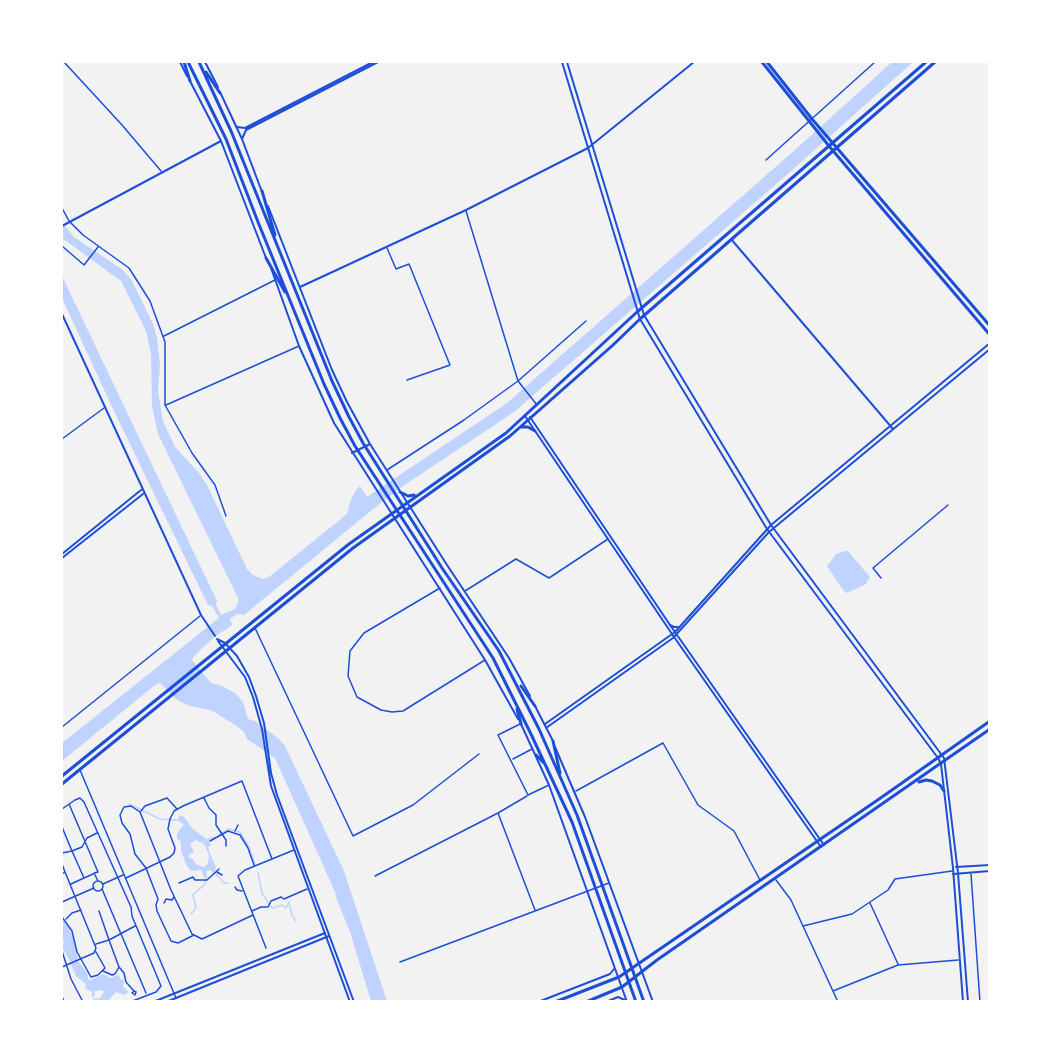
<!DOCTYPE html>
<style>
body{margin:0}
#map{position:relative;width:1051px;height:1063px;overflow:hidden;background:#f2f2f2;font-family:"Fira Sans Condensed",sans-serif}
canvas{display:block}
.frame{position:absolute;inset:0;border:63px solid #fff;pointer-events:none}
</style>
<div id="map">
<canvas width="1051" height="1063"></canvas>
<div class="frame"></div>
</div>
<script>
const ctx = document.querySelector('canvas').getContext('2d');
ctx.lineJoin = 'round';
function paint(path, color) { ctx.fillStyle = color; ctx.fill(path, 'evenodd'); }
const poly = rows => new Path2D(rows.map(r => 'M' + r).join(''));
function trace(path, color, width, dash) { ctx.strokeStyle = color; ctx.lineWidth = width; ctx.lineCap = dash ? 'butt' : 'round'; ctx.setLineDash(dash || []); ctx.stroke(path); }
paint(poly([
 [892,62,913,62,790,172,514,412,406,484,378,505,244,615,237,614,230,619,232,625,213,638,194,656,192,660,211,683,222,686,235,693,243,702,248,719,255,721,279,739,285,746,344,871,387,1001,371,1001,350,932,335,895,336,894,275,758,247,739,244,732,238,727,213,711,187,705,176,699,160,683,155,685,62,761,62,743,219,618,212,606,208,605,112,407,62,298,62,276,217,601,216,604,221,615,235,609,239,600,158,434,152,406,151,354,146,331,121,281,62,238,62,222,74,237,123,270,132,281,153,324,157,338,160,365,158,391,163,421,168,432,175,447,199,473,207,485,247,569,253,575,263,579,269,577,347,514,350,502,355,491,360,486,367,497,507,403,805,141],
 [845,551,848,551,870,577,866,584,847,593,843,590,827,566,836,554],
 [180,815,184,817,193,829,209,841,211,846,208,847,210,854,216,867,214,874,211,870,206,871,207,879,205,879,201,870,191,871,187,866,181,851,181,842,177,838,177,833,184,825,177,820],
 [196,840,204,844,209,855,208,864,203,867,196,864,192,858,190,859,188,855,194,852,190,844],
 [62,918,74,937,78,961,87,973,89,981,103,974,110,978,119,975,120,979,124,980,123,987,128,991,127,993,125,995,116,992,108,1001,94,1001,93,998,99,999,104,992,101,990,95,991,94,992,95,996,92,997,92,992,85,988,86,984,76,976,69,959,62,948,64,941,62,938]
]), '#bfd3fe');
trace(poly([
 [129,804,160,819,177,820],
 [219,835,229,829,240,832,249,847,255,864],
 [206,840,215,837],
 [215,873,224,883,228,883],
 [258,873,262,893,271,907,274,908,282,905,286,908,289,902,292,916,296,921],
 [191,914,196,908,193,895,204,885,206,881]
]), '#bfd3fe', 1.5);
trace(poly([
 [64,62,122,125,161,171],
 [766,160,875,62],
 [62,208,69,221,83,235,129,268,150,301,165,342,165,405,192,453,215,485,226,516],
 [466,211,518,381,537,405],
 [62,246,84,265,98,247],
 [387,248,396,269,409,264,450,365,407,380],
 [164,336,275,280],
 [166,405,299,346],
 [62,439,104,408],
 [387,470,464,420,518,381,586,321],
 [881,578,873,568,948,505],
 [440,588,364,633,350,651,348,676,357,697,381,710,392,712,403,711,485,660],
 [465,591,516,559,549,578,608,539],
 [255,628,353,836,413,805,479,754],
 [520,724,498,735,528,795,549,785],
 [62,727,200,616],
 [513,759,532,749],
 [80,770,176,998],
 [576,791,663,743,698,805,734,831,760,880],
 [204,798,209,808,216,815,216,825,226,840,226,846],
 [69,804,98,872,94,873,98,881],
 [62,809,75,800,80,798,84,802,131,907,132,916,161,986,156,992,130,1002],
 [141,811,145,806,167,798,177,809],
 [498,813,527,796],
 [62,827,72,851,62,853],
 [235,831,238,825],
 [210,841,228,831,240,835,248,848,254,865],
 [62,864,65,872],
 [217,872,222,875],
 [62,874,65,872,96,948,94,953,62,967],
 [971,874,980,1002],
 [375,876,498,813,535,910],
 [84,878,93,874],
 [126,878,170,857,174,853,175,848,168,829,170,819,174,811,183,806,242,781,272,859],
 [776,880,791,900,838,1002],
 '93 886a5 5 0 1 1 10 0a5 5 0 1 1-10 0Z',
 [179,883,193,877,195,880,207,880,219,869],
 [71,884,84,878,72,851,82,847,87,838,97,833],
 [103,884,123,875],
 [235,887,237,890,242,891],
 [102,889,146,993],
 [62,902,94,888],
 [164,903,166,899,172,900,174,897],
 [870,903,898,964],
 [99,911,109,940,135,926],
 [252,911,261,907,268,907,271,901,281,897,284,899,307,889],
 [62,917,72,931,77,952,91,977,98,975,105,968,96,952],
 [66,919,72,913,81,910],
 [803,926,852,914,888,890,895,879,952,871],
 [194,935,178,943,171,941,157,911,156,905,158,899,146,868,135,854,130,834,122,823,120,815,124,807,131,806,140,812,171,890,192,934,202,939,253,915],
 [96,944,109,940,119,967,115,974,112,975,103,971],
 [266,948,238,876,245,870,294,850],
 [62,951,71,979,83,1002],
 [400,962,609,883],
 [119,967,124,973,126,982,134,991],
 [134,991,136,992,135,995,132,993,134,991],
 [833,991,898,965,958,960],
 [62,996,64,1002]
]), '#1d4ed8', 1.5);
trace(poly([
 [562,62,640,319],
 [567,62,644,315],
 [731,239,893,429],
 [300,287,466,210,588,148,694,62],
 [62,314,201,615,215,636],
 [525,416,672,634,821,847],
 [530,417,670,625,824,845],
 [62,554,141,490],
 [62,558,143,494],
 [956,867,990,865],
 [953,874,990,871],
 [153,1002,325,933],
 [166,1002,329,936],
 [538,1002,610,974,614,969],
 [606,1002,618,997,627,1001]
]), '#1d4ed8', 2);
trace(poly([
 [180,62,187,76],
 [205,62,218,87],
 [190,81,221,141,266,258],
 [220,92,242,139,262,192],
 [237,127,245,128,373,62],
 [242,139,246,130,378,62],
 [268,206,332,370,347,402,370,444,447,565,509,658,530,696],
 [62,226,221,141],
 [271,268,299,346,334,423,485,660,518,719],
 [644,315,771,525,944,758,958,873,968,1002],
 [640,319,767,529,938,758,941,764,953,868,963,1002],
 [352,453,370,444],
 [670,625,674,627,678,627],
 [217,639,225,643,237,656,249,677,256,696,264,723,271,773,277,795,354,1002],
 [218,641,245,677,253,697,262,729,271,786,350,1002],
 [535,706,553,741],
 [521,724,549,785,627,1002],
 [545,724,675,632,771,525,990,343],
 [546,728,673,638,769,532,990,349],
 [555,747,585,817,653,1002]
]), '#1d4ed8', 2);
trace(poly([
 [762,62,829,146,990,335],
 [767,62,812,119,990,326],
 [522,427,528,427,535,431],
 [400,492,408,496,414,495],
 [62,776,349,544,506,433,637,312,926,62],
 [919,782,926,780,932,781,940,785,944,791],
 [62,784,353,548,510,436,613,345,640,319,935,62],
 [555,1002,619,977,882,797,990,721],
 [586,1002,622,987,657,960,990,729]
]), '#1d4ed8', 3);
trace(poly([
 [184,62,190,81],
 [188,62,226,139,258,222,324,384,340,418,355,446,493,658,530,732,572,822,636,1002],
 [199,62,231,131,332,381,349,417,363,443,442,568,499,651,539,729,577,815,644,1002],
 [206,72,220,93],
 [262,191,275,235],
 [266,258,285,292],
 [521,686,535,706],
 [517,709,521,724],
 [553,741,560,773],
 [536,755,544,763]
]), '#1d4ed8', 3);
</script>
